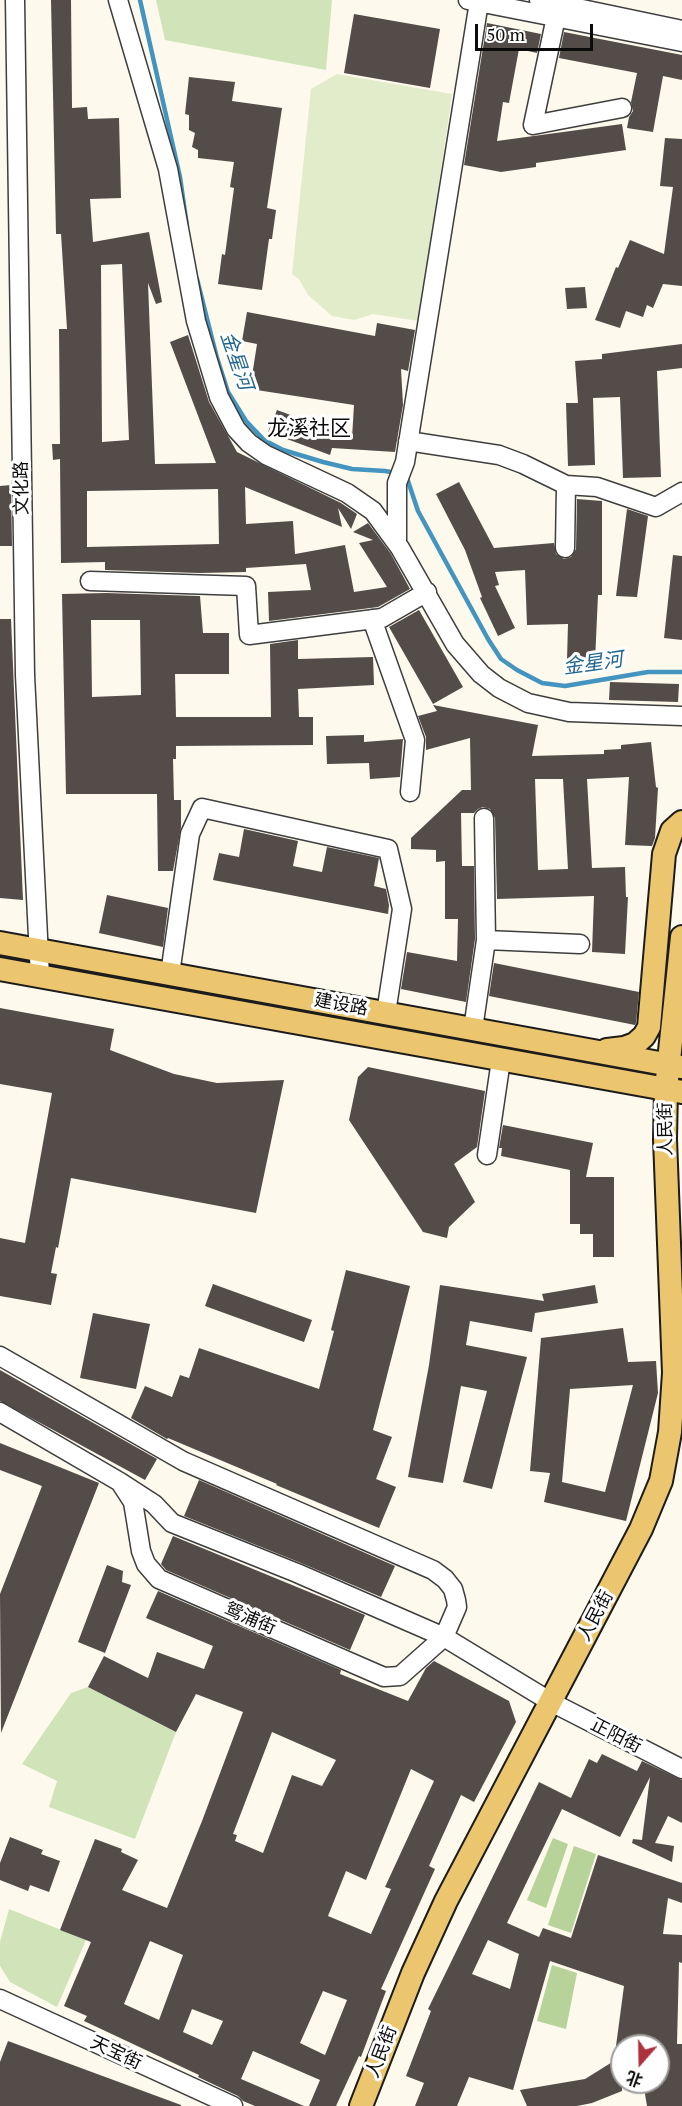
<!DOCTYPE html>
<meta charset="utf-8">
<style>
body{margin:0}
#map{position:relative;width:682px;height:2106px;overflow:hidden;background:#fdf9ec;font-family:"PT Serif","Noto Sans SC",serif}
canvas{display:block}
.north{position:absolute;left:610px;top:2034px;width:60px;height:60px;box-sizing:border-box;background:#fff;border:2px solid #9d9d9d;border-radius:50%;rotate:200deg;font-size:16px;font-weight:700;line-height:24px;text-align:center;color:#0b0b0b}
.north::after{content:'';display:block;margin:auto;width:21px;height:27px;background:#ad323e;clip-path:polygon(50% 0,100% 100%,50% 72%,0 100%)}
.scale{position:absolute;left:475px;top:24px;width:118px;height:27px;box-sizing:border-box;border:3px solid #0b0b0b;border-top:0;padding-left:8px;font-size:18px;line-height:21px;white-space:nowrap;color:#0b0b0b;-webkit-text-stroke:4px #fff;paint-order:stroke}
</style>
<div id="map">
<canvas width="682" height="2106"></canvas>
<div class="north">北</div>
<div class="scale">50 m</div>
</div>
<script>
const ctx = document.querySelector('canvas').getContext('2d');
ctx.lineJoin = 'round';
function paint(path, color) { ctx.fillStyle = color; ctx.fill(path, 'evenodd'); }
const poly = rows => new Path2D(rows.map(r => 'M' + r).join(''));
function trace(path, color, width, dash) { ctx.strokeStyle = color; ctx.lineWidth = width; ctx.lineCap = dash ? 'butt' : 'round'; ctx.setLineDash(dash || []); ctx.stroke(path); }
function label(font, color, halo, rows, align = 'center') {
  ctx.font = font + ' "PT Serif","Noto Sans SC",serif'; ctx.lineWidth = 6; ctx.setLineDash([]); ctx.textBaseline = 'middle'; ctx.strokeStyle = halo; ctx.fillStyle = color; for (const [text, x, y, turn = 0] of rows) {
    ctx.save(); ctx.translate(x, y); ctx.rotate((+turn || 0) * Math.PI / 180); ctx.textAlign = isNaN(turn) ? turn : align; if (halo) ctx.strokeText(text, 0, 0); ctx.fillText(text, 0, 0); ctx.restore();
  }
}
paint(poly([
 [156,0,332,0,326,70,165,40],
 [88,1687,176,1732,135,1839,49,1807,57,1781,22,1764,71,1693],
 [9,1909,86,1940,57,2007,10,1982,0,1966,0,1942]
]), '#d1e4b9');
paint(poly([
 [553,1838,568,1844,546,1908,527,1900],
 [574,1846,596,1854,571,1933,548,1925],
 [552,1965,577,1973,566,2029,537,2021]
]), '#b7d39a');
paint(poly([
 [337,74,452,94,419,321,373,314,354,320,332,316,308,295,299,279,292,274,311,89]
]), '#e2ecca');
trace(poly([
 [140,0,180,177,187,226],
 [197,279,217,358,228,392,246,421,264,440,283,450,323,462,352,469,385,471,396,473],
 [403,478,408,481,418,511,488,639,501,659,517,670,542,683,565,686,648,672,682,672]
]), '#4395bf', 4.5);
paint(poly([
 [51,0,71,0,72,108,87,107,88,119,119,118,121,198,90,199,93,242,149,232,162,302,156,304,148,283,155,464,216,463,170,342,188,335,209,402,237,452,341,503,357,514,351,529,338,508,342,527,245,487,246,524,293,521,295,554,345,545,354,592,387,587,359,543,373,540,353,532,368,523,391,554,410,589,378,607,269,621,268,592,311,590,306,564,246,568,246,572,199,573,105,570,105,562,61,563,60,459,53,460,52,444,60,444,59,329,67,329,61,234,56,234],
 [122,264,129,440,102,442,101,265],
 [218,489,219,544,87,547,87,491],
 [354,14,440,29,430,88,344,73],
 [487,23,541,34,537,53,519,49,509,103,503,102,497,141,622,124,626,150,536,163,536,167,501,172,464,165],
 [564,32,682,55,682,80,663,76,653,132,627,128,629,117,633,111,631,102,637,73,559,58],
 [189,77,235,82,232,101,282,108,267,208,276,210,272,239,269,239,262,290,218,284,222,254,225,255,234,188,230,187,234,162,198,158,198,150,192,147,195,133,189,130,189,115,185,114],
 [665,138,682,139,682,286,663,284,653,308,647,305,643,317,626,311,620,328,595,320,616,267,618,268,630,240,664,254,673,187,660,186],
 [585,287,587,308,567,309,565,288],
 [247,312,375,336,377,323,415,330,408,371,401,369,403,405,395,452,332,448,330,455,268,432,277,410,352,438,354,405,250,389,257,344,242,341],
 [682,344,682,368,657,371,661,477,623,478,620,397,593,398,595,465,568,466,566,403,578,403,575,361,602,359,602,354],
 [459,482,494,548,554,543,556,554,564,559,571,557,576,549,577,499,602,501,602,595,598,595,595,661,567,660,568,624,527,625,525,570,495,572,499,585,495,586,515,628,498,636,480,598,482,597,465,550,436,494],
 [11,485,12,546,0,546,0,486],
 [627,509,648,516,637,597,616,596],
 [673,555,682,556,682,640,664,638],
 [106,593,200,596,203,633,229,633,229,674,175,674,176,717,271,717,270,644,298,640,298,659,373,657,374,685,298,689,299,717,313,717,313,745,176,746,176,759,173,759,174,800,181,800,181,827,173,871,158,871,157,794,66,794,62,594],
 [91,620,140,620,141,695,92,697],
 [419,610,463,687,433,704,389,627],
 [0,619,11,619,23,900,0,898],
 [610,682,679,684,678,702,609,700],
 [433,705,538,725,532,756,604,754,604,750,621,749,621,745,651,742,656,787,658,788,655,838,652,846,625,845,629,777,587,779,592,868,625,867,626,897,628,897,625,954,592,952,594,896,497,899,495,818,490,809,483,807,478,809,474,813,461,813,462,866,474,866,475,939,466,1002,401,989,407,952,457,961,458,919,445,919,445,861,436,862,436,850,411,849,411,838,462,790,471,790,470,738,426,750,426,737,418,716,437,711],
 [535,779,563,779,568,869,538,870],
 [364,735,364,742,403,739,400,777,370,779,369,763,327,764,326,736],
 [244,829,298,841,293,866,322,872,327,847,379,858,374,886,386,889,389,905,388,914,213,880,219,853,239,857],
 [107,895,168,908,163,947,99,933],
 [494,963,639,992,636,1023,635,1025,489,996],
 [0,1008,114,1029,110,1050,174,1074,217,1083,284,1080,256,1213,71,1178,58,1248,56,1247,51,1273,57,1274,51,1305,0,1296,0,1238,25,1243,52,1093,0,1084],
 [368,1067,485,1091,477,1147,454,1164,475,1202,449,1227,447,1238,423,1232,349,1120,358,1077],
 [503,1125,593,1143,586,1177,614,1177,614,1257,593,1257,593,1234,580,1234,580,1224,570,1224,570,1170,501,1156,502,1148,499,1148],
 [346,1270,410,1286,373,1430,392,1437,376,1479,396,1487,379,1528,276,1485,277,1484,168,1438,167,1439,131,1418,145,1386,172,1397,180,1375,189,1378,199,1348,319,1389,334,1331,331,1330],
 [213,1284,312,1320,304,1342,205,1306],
 [440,1285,544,1301,542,1294,595,1285,598,1303,535,1313,532,1332,470,1321,466,1345,527,1357,492,1489,463,1482,487,1391,461,1386,443,1483,408,1477,429,1365],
 [93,1313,150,1324,136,1389,80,1378],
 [623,1328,628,1362,656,1361,658,1393,626,1521,544,1502,550,1473,530,1471,541,1338],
 [633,1385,605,1492,562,1482,570,1389],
 [0,1370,157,1459,145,1480,0,1401],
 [0,1443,99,1483,1,1733,0,1594,42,1486,0,1470],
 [199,1480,395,1566,381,1597,301,1563,184,1516],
 [173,1536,365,1615,350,1650,166,1570,161,1564],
 [107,1565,123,1571,122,1582,131,1585,105,1653,78,1642],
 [158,1591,341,1670,340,1674,408,1701,426,1668,434,1661,509,1701,516,1722,474,1802,461,1795,429,1866,435,1869,381,1989,386,1991,361,2057,359,2056,336,2106,309,2106,320,2080,253,2051,241,2079,304,2106,255,2106,243,2101,238,2096,198,2077,199,2075,84,2021,87,2016,64,2006,91,1942,60,1930,95,1839,122,1849,121,1852,138,1860,122,1890,167,1908,202,1821,243,1712,196,1694,176,1732,88,1687,104,1656,148,1678,157,1652,204,1669,213,1646,146,1618],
 [272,1732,336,1760,322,1786,292,1775,263,1853,235,1841,237,1835,233,1834],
 [411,1769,434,1781,385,1887,391,1889,371,1934,328,1916,346,1871,366,1880],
 [150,1941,183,1955,159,2020,124,2004],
 [323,1991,347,2000,325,2055,300,2043],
 [192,2009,223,2021,212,2045,183,2032],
 [602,1754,637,1771,642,1761,682,1780,682,1823,668,1816,655,1843,674,1846,672,1862,632,1843,633,1839,642,1840,650,1777,620,1837,562,1809,507,1923,539,1937,543,1928,571,1938,598,1855,682,1883,682,1903,668,1898,663,1934,682,1935,682,1963,679,1962,677,2044,682,2044,682,2106,647,2106,643,2082,658,2082,658,2046,616,2046,624,1986,550,1961,513,2090,469,2077,457,2106,415,2106,424,2083,406,2076,431,2011,428,2009,539,1782,571,1798,589,1759,597,1763],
 [488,1940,519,1954,510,1989,472,1974],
 [10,1837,43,1850,41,1854,60,1861,49,1892,30,1885,28,1891,0,1880,0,1863],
 [8,2041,181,2105,181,2106,0,2106,0,2062],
 [622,2056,622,2091,592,2103,577,2106,527,2106,520,2090,585,2079]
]), '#534c49');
const minor = poly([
 [15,0,25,675,40,977],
 [118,0,168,169,196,321,219,397,236,429,249,443,266,455,347,493,373,511,400,548,455,644,481,674,499,688,528,703,569,712,682,716],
 [468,0,682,42],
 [539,0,682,30],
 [556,17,533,125,622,108],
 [408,441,499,455,523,464,566,485,597,487,656,507,682,492],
 [397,542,397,483,405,462,479,2],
 [565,548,566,485],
 [90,581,246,586,249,635,382,618,427,592],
 [372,619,415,740,410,792],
 [484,818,486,940],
 [170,974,190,834,202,808,388,849,402,909,386,1013],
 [473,1029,486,940,580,944],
 [487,1155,501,1060],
 [0,1356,183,1461,433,1570,445,1579,453,1589,456,1600,457,1607,444,1637,297,1573,172,1523,154,1504,120,1482],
 [0,1412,120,1482,133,1502,141,1551,146,1564,159,1579,384,1677,400,1676,444,1637,551,1702,682,1769],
 [0,1999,233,2106]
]);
const major = poly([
 [0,943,681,1067],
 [0,969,682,1092],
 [607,1050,624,1048,635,1044,644,1036,649,1027,664,854,672,831,682,822],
 [361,2106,413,1973,446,1901,641,1529,661,1481,670,1432,674,1373,665,1139,666,1089,682,937]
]);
trace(minor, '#3e3e3e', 21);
trace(major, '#1c1c1c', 26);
trace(minor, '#fff', 18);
trace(major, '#ebc66e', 22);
label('18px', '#0b0b0b', '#fff', [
 ["文化路",22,488,-91],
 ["建设路",341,1005,10],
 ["人民街",666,1129,-91],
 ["人民街",596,1616,-62],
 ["鸳浦街",250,1619,23],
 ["正阳街",616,1736,27],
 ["人民街",382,2052,-69],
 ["天宝街",116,2053,25]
]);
label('italic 20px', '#226690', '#fff', [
 ["金星河",236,361,71],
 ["金星河",593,664,-8]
]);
label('21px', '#0b0b0b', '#fff', [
 ["龙溪社区",309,429]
]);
</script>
